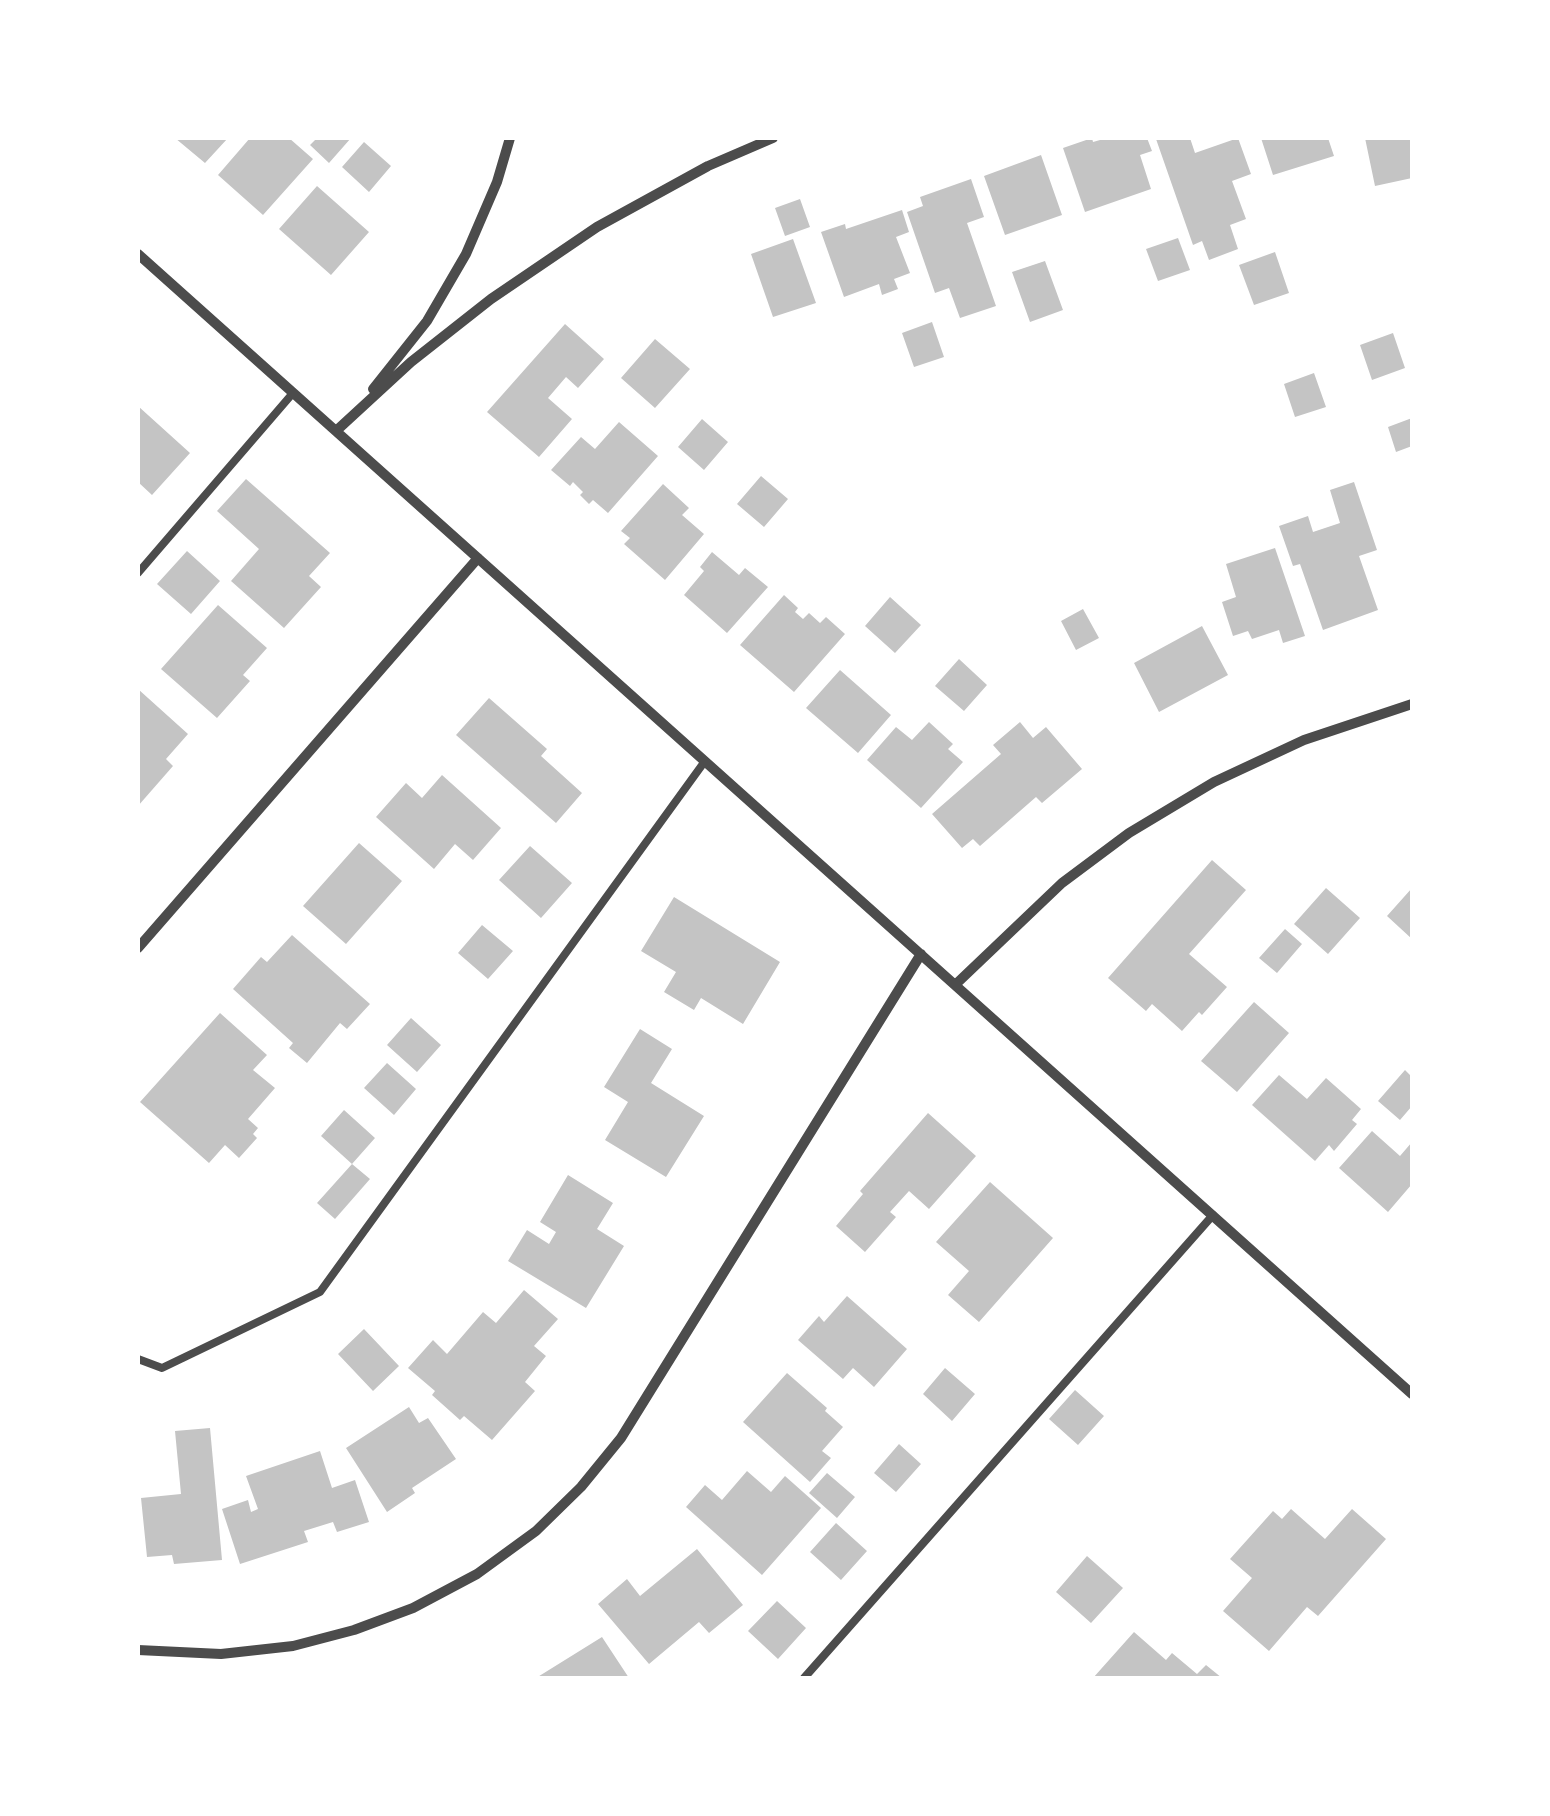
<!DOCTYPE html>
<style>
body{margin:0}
#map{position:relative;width:1550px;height:1816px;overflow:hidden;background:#fff;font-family:"Fira Sans Condensed",sans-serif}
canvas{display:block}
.frame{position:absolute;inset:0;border:140px solid #fff;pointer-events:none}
</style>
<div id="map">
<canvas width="1550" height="1816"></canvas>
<div class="frame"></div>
</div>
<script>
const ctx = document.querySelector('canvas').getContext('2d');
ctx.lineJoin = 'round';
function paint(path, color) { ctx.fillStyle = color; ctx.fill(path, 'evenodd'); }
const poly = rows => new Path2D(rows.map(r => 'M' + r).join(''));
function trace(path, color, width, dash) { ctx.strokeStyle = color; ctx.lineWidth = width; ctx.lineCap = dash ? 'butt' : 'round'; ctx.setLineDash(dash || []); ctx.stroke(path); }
paint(poly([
 [175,138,228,138,205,163],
 [250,138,289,138,313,159,263,215,218,175],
 [317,138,351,138,329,163,310,145],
 [1092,138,1093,142,1107,138,1147,138,1152,151,1140,155,1151,189,1085,212,1063,148],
 [1190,138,1195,153,1238,138,1251,174,1232,181,1246,219,1230,225,1238,249,1209,260,1202,241,1193,245,1156,139],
 [1261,138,1328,138,1334,156,1273,175],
 [1365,138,1412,138,1412,178,1375,186],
 [364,142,391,166,369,192,342,167],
 [1041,155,1062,215,1005,235,984,176],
 [971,179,984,217,967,223,996,306,960,318,949,288,935,293,907,212,923,206,920,197],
 [317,186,369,232,331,275,279,229],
 [800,199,810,227,785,236,775,208],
 [902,210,909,232,896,237,910,273,894,279,898,289,882,295,879,284,844,297,821,232,845,224,846,229],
 [1178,238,1190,270,1158,281,1146,249],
 [793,239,816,303,773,317,751,254],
 [1275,252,1289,293,1254,305,1239,265],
 [1045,261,1063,310,1030,322,1012,272],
 [932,322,944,357,914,367,902,333],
 [565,324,604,359,578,388,566,377,548,398,572,419,539,457,487,412],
 [1393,333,1405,368,1372,380,1360,345],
 [655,339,690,369,655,408,621,378],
 [1314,373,1326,407,1295,417,1284,384],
 [138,406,190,453,152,495,138,482],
 [1412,418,1412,446,1396,452,1388,427],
 [702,419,728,442,704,470,678,447],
 [619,422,658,456,608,513,593,500,589,504,580,495,583,492,573,482,570,486,551,470,581,437,595,449],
 [761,476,788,499,764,527,737,504],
 [246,479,330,553,309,576,321,587,284,628,231,581,259,549,217,511],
 [1354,482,1377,550,1359,556,1378,610,1323,630,1300,564,1293,566,1279,526,1308,516,1313,532,1340,523,1330,490],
 [663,484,689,508,682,515,704,534,665,580,624,544,630,538,621,531],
 [1275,548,1305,636,1283,643,1279,630,1252,639,1248,631,1233,636,1222,602,1236,597,1226,564],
 [187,551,220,581,191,614,157,584],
 [712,552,739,575,745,568,768,587,727,633,684,595,704,571,700,567],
 [784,595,798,608,795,612,803,619,809,613,820,623,826,617,845,634,794,692,740,645],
 [890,597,921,625,895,653,865,626],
 [218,605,267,648,243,675,250,681,217,718,161,669],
 [1083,609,1099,638,1076,650,1061,621],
 [1202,626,1228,675,1159,712,1134,663],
 [959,659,987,685,964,711,935,686],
 [840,670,891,715,858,753,806,708],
 [138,689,188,734,166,759,173,766,138,806],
 [489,698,547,749,541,756,582,793,556,823,456,735],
 [929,722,953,744,948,749,963,762,921,808,867,760,896,727,912,740],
 [1020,722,1033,738,1046,727,1082,769,1042,803,1036,797,980,846,973,839,962,848,932,814,1001,754,993,745],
 [442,775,501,828,473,860,455,844,434,869,376,817,406,783,422,798],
 [359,843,402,881,346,944,303,906],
 [530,846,572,883,541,918,499,880],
 [1212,860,1246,890,1189,954,1227,987,1202,1015,1199,1012,1182,1031,1152,1004,1146,1011,1108,978],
 [1326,888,1360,918,1328,954,1294,924],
 [1412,888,1412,939,1387,916],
 [674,897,780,962,743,1024,701,998,694,1010,664,992,676,972,641,951],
 [482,925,513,951,488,979,458,953],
 [1285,929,1302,944,1277,973,1259,958],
 [292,935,370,1004,347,1029,340,1023,307,1063,289,1048,293,1043,233,989,261,957,267,962],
 [1254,1002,1289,1033,1237,1092,1201,1061],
 [220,1013,267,1055,253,1070,275,1088,248,1119,258,1128,253,1134,257,1138,239,1158,225,1145,209,1163,140,1102],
 [411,1018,441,1045,417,1072,387,1045],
 [640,1029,672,1049,651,1083,704,1116,666,1177,605,1140,628,1102,604,1087],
 [387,1063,416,1089,394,1115,364,1088],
 [1405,1070,1412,1077,1412,1106,1400,1120,1378,1101],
 [1279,1075,1307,1099,1326,1078,1361,1109,1352,1120,1357,1124,1334,1151,1329,1145,1315,1161,1252,1105],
 [344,1110,375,1138,352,1164,321,1136],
 [928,1113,976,1156,929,1209,909,1191,890,1212,896,1217,865,1252,836,1226,863,1194,860,1191],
 [1372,1131,1400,1156,1412,1142,1412,1184,1388,1212,1339,1168],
 [352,1164,370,1179,335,1219,317,1203],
 [568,1175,613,1203,597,1229,624,1246,586,1308,508,1261,527,1230,549,1244,556,1232,540,1222],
 [990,1182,1053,1238,979,1322,948,1295,969,1271,936,1242],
 [524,1290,558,1319,534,1346,546,1356,525,1382,535,1391,492,1440,464,1416,460,1420,432,1395,435,1391,408,1368,433,1340,447,1354,483,1312,496,1323],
 [847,1296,907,1349,874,1387,853,1368,843,1379,798,1340,819,1316,824,1322],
 [364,1329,399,1366,373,1391,338,1354],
 [945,1368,975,1394,952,1421,923,1394],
 [787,1373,827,1408,825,1411,843,1427,822,1451,831,1458,810,1482,743,1422],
 [1075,1390,1104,1416,1078,1445,1049,1419],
 [409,1407,419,1423,428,1418,456,1459,412,1488,415,1493,387,1512,346,1448],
 [210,1428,222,1560,174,1564,172,1555,147,1557,141,1498,181,1494,175,1431],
 [899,1444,921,1464,896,1492,874,1473],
 [320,1451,332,1488,355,1480,369,1522,337,1532,333,1522,304,1531,308,1542,240,1564,222,1509,248,1500,251,1512,258,1509,246,1476],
 [747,1471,771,1492,785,1476,821,1508,762,1575,686,1507,705,1485,722,1500],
 [827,1473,855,1497,837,1518,809,1493],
 [1291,1509,1325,1539,1352,1509,1386,1539,1318,1616,1307,1607,1269,1651,1223,1611,1252,1578,1230,1559,1273,1511,1282,1519],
 [836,1523,867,1551,841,1580,810,1552],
 [697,1549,743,1605,709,1633,699,1622,649,1664,598,1604,627,1579,640,1596],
 [1087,1556,1123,1588,1091,1623,1056,1592],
 [777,1601,806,1628,778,1659,748,1631],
 [1134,1632,1166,1660,1172,1653,1197,1674,1206,1665,1222,1678,1093,1678],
 [602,1637,629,1678,536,1678]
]), '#c4c4c4');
trace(poly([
 [138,573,293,393],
 [138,1359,162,1368,320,1292,705,761],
 [804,1678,1213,1215]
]), '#4c4c4c', 8);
trace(poly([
 [138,254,1412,1394],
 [373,389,427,321,466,254,497,182,510,138],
 [336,431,411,362,491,299,597,227,708,166,773,138],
 [138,948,478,558],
 [955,985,1062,883,1129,833,1214,782,1304,740,1412,704],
 [138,1650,221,1654,293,1646,354,1630,413,1608,477,1574,536,1531,581,1487,621,1438,921,954]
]), '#4c4c4c', 10);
</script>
